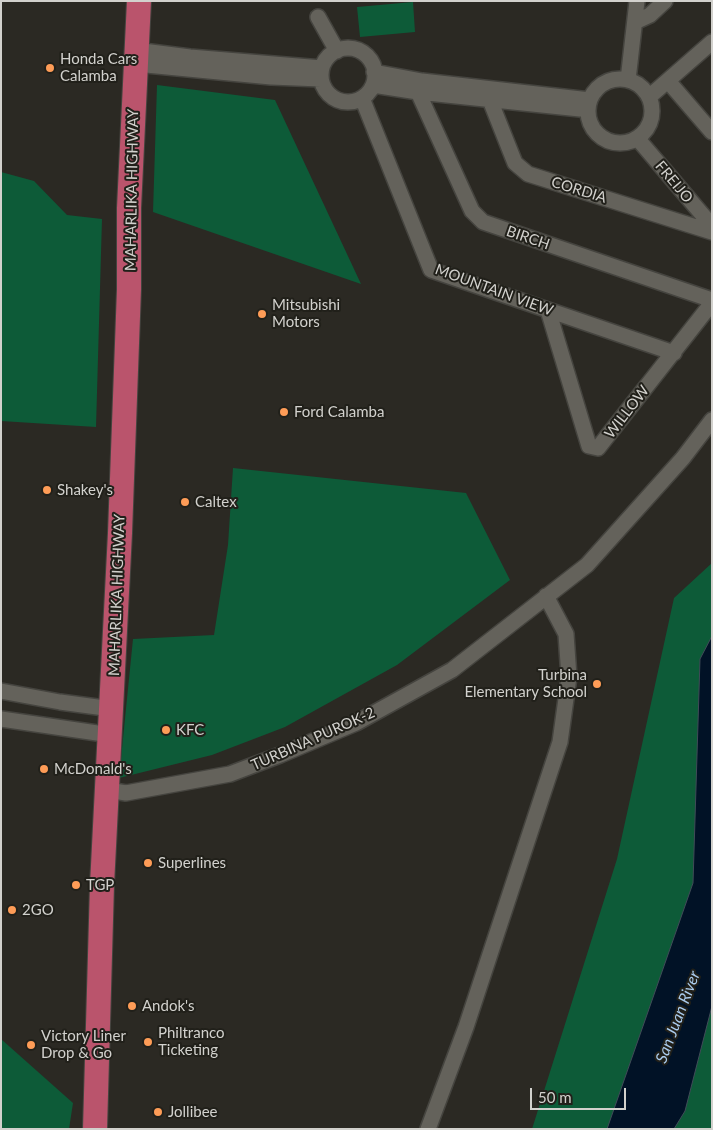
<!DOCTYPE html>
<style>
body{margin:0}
#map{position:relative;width:713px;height:1130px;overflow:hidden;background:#2b2923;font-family:Lato,sans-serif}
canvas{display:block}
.frame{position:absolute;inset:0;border:2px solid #d2d1cd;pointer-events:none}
.scale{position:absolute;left:530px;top:1088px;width:96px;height:22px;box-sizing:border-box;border:2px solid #d2d1cd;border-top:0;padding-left:6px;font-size:15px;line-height:18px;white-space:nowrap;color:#d2d1cd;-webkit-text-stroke:4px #21201a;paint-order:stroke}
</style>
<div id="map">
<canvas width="713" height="1130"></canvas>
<div class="frame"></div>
<div class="scale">50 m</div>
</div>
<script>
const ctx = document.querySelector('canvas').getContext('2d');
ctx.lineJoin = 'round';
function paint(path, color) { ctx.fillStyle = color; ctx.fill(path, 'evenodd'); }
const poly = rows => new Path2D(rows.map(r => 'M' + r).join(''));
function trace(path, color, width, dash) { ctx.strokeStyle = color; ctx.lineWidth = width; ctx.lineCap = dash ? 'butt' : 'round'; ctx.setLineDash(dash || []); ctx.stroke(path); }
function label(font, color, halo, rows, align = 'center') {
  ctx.font = font + ' Lato,sans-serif'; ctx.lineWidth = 4; ctx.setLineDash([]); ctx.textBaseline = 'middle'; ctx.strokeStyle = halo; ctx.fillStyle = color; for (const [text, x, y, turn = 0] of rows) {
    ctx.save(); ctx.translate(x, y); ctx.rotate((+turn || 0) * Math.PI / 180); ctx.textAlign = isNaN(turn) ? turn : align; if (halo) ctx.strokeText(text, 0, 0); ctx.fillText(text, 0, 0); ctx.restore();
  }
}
paint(poly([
 [413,2,415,32,360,37,357,7],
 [157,85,275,100,361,284,153,212],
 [1,172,34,181,67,215,102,219,96,427,1,421],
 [233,468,466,493,510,580,397,665,285,727,212,755,119,778,133,639,214,635,228,545],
 [712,563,712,1129,532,1129,617,859,674,598],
 [1,1039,73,1103,69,1129,1,1129]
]), '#0d5b38');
const water = poly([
 [712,636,712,1006,685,1111,674,1129,607,1129,693,883,700,659,712,636]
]);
paint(water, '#011226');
trace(water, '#404b58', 1);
const minor = poly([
 [318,17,337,51],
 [635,22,650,15,665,1],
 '321 75a27 27 0 1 1 54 0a27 27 0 1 1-54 0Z',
 [135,50,190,57,322,68],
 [136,64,271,77,321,79],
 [374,72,422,81,590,100],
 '588 111a32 32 0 1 1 64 0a32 32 0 1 1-64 0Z',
 [628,80,637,1],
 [668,81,712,132],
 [373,85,418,92,580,109],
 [418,92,472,211,483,222,712,300],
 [649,97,712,42],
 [362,98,431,270,674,353],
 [490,100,515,163,528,174,712,232],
 [637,138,712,226],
 [548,310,589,446,598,448,712,303],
 [1,691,60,702,112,709],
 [1,719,111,735],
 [108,790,126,793,230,774,280,755,356,723,452,670,587,565,683,458,712,420],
 [428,1129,466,1027,560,742,569,677,566,634,546,596]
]);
const trunk = poly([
 [95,1129,102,885,120,533,129,289,129,208,139,1]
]);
trace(minor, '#45443f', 18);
trace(trunk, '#45443f', 26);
trace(minor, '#64625b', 15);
trace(trunk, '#ba546c', 24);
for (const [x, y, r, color] of [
 [50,68,5,"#fe9c57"],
 [262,314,5,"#fe9c57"],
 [284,412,5,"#fe9c57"],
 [47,490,5,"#fe9c57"],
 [185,502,5,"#fe9c57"],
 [597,684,5,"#fe9c57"],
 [166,730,5,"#fe9c57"],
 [44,769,5,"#fe9c57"],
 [148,863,5,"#fe9c57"],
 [76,885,5,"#fe9c57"],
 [12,910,5,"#fe9c57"],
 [132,1006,5,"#fe9c57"],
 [148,1042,5,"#fe9c57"],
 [31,1045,5,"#fe9c57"],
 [158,1112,5,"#fe9c57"]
]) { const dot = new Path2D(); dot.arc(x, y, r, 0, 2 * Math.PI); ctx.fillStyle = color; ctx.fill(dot); trace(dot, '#21201a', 2); }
label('15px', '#d2d1cd', '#21201a', [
 ["Honda Cars",60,59],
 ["Calamba",60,76],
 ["Mitsubishi",272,305],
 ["Motors",272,322],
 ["Ford Calamba",294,412],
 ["Shakey's",57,490],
 ["Caltex",195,502],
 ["Turbina",587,675,"right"],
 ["Elementary School",587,692,"right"],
 ["KFC",176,730],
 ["McDonald's",54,769],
 ["Superlines",158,863],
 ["TGP",86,885],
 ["2GO",22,910],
 ["Andok's",142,1006],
 ["Philtranco",158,1033],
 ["Ticketing",158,1050],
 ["Victory Liner",41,1036],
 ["Drop & Go",41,1053],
 ["Jollibee",168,1112]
], 'left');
label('15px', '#d2d1cd', '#21201a', [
 ["FREIJO",674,182,50],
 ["MAHARLIKA HIGHWAY",132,190,-89],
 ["CORDIA",579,190,17],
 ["BIRCH",528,238,19],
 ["MOUNTAIN VIEW",494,290,20],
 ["WILLOW",627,412,-52],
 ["MAHARLIKA HIGHWAY",117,595,-88],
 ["TURBINA PUROK-2",313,739,-24]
]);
label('italic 16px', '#aacbed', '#21201a', [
 ["San Juan River",678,1017,-69]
]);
</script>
